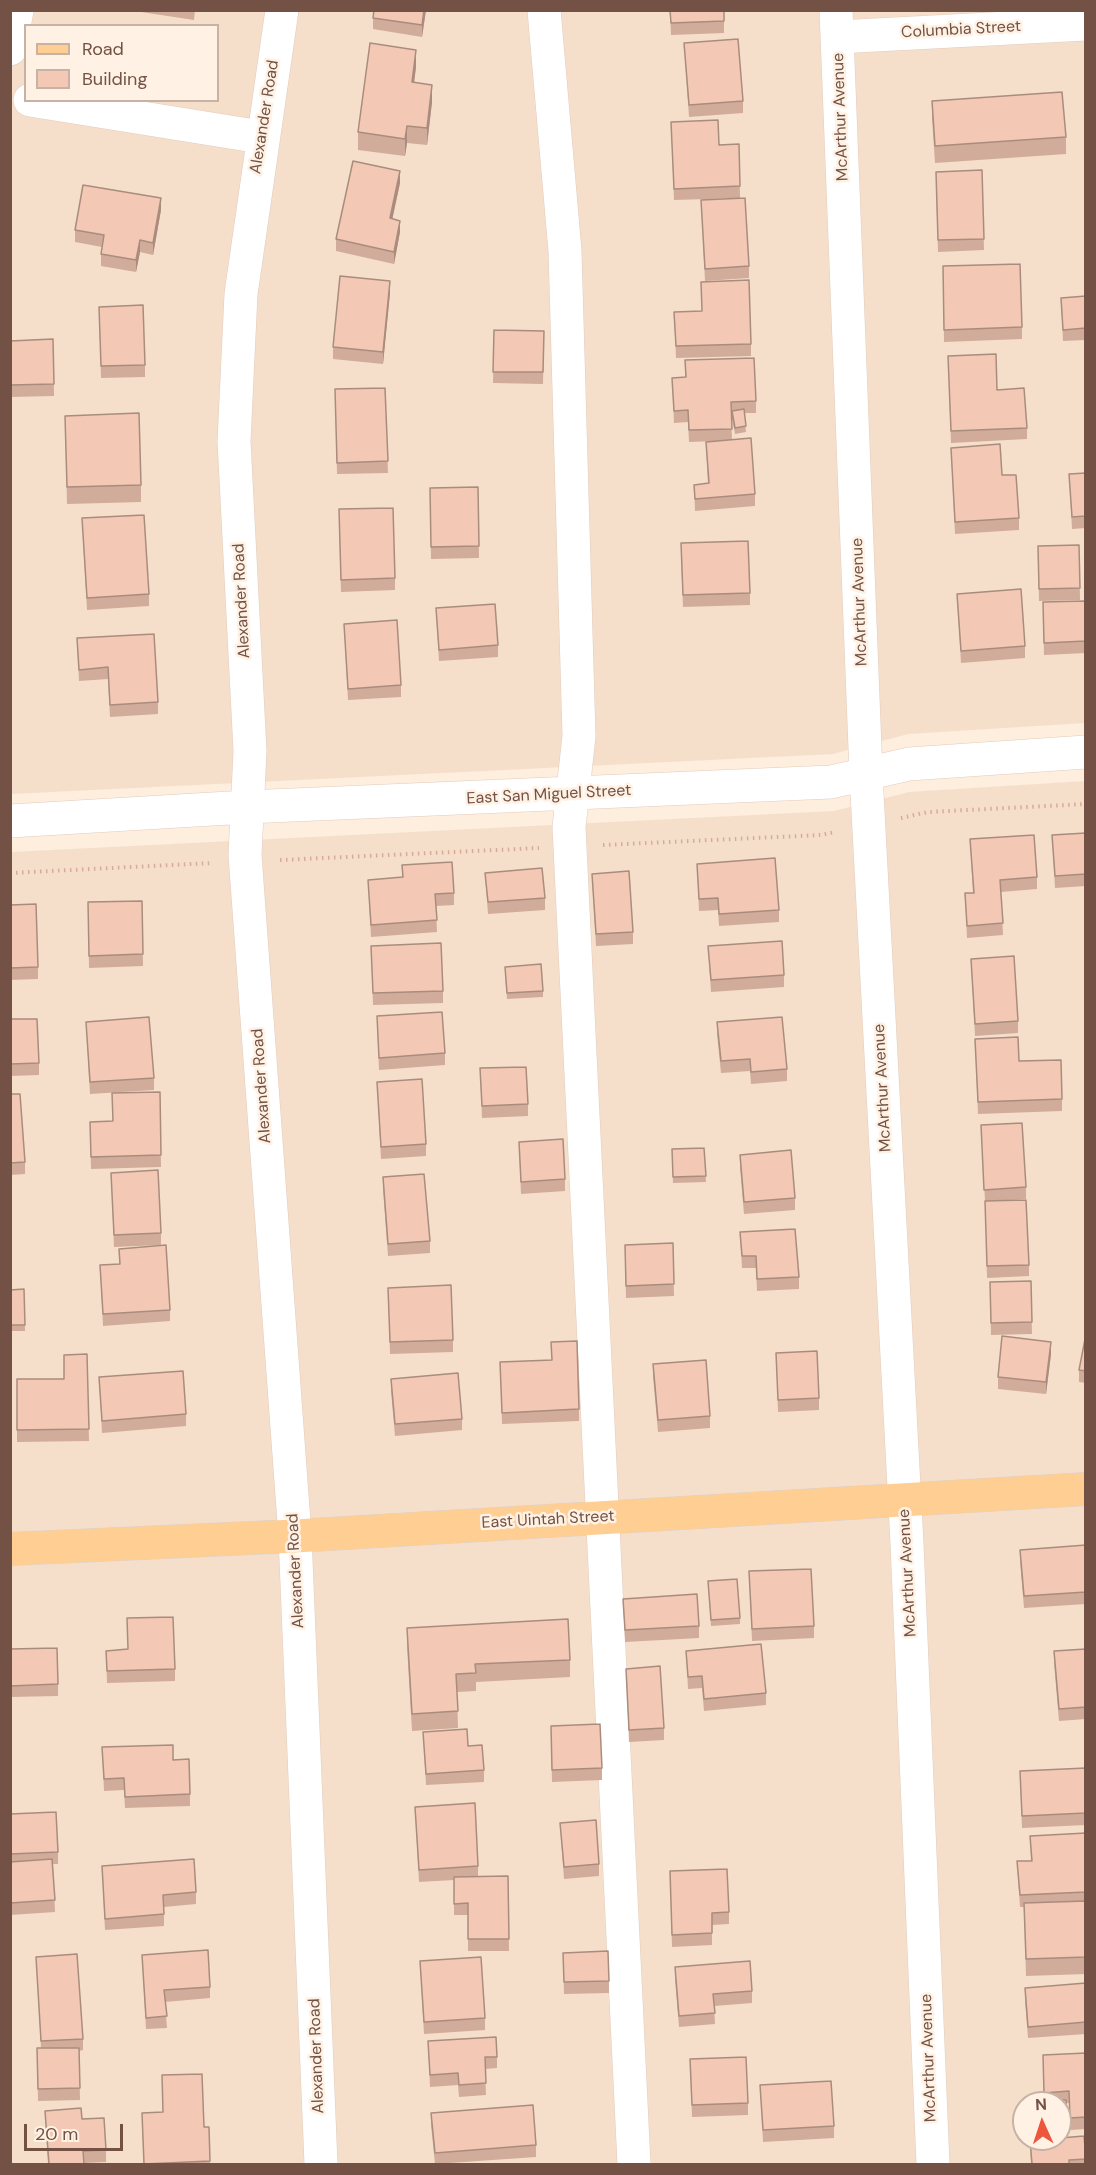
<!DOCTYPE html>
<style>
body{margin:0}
#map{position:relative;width:1096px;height:2175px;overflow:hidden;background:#fdeedd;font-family:"DM Sans",sans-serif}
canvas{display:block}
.frame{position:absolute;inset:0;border:12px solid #735245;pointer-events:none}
.legend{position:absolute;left:24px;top:24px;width:195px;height:78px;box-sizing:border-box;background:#fff2e4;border:2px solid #c7b2a4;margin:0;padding:8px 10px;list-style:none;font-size:18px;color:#735245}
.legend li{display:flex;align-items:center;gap:12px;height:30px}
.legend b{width:30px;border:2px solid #c7b2a4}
.north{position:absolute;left:1012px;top:2091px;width:60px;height:60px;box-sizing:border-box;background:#fff2e4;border:2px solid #c7b2a4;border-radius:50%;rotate:357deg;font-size:16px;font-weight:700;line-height:24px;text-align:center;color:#735245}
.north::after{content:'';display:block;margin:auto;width:21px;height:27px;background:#ed563c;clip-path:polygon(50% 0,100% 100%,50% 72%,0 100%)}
.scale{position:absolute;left:24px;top:2124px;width:99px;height:27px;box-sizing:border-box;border:3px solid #735245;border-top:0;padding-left:8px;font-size:18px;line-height:21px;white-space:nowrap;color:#735245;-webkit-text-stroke:4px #fff2e4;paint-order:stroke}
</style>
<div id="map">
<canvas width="1096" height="2175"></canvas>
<div class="frame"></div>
<ul class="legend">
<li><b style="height:8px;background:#ffce92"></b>Road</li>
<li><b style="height:16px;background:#f3c8b4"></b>Building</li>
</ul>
<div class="north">N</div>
<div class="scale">20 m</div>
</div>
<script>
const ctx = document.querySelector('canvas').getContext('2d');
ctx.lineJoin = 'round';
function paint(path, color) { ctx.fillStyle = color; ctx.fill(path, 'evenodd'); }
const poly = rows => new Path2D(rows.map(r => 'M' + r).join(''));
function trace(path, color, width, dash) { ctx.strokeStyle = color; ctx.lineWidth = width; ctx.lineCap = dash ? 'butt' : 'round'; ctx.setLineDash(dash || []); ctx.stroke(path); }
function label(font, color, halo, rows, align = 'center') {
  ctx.font = font + ' "DM Sans",sans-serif'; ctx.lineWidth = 5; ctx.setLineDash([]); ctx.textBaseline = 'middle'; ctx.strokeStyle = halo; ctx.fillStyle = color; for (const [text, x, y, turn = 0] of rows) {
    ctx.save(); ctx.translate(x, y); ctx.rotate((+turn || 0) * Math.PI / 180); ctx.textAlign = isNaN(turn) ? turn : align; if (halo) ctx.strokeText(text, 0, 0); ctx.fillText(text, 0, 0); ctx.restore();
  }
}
paint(poly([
 [10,11,1085,11,1085,723,908,734,833,754,11,794],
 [26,26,218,26,218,100,26,100],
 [1085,781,1085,2164,11,2164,11,852,834,811,909,792],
 [1024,2103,1060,2103,1060,2139,1024,2139]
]), '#f5dfcb');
const minor = poly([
 [282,10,241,294,234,441,250,751,245,855,295,1536,321,2164],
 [544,10,565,251,579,736,569,827,634,2164],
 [836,10,866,774,907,1543,933,2164],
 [837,37,1086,24],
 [10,49,17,10],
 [30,100,261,137],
 [10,821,246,807,831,782,909,764,1086,752]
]);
const major = poly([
 [10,1549,295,1536,1086,1489]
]);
trace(minor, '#e3cbbc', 34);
trace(major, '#dbd2cf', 34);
trace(poly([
 [901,818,928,812,1086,804],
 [603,845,821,835,835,832],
 [280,860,539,848],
 [10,873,212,863]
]), '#d7ab98', 4, [1.5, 4.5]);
trace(minor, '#fff', 33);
trace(major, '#ffce92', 33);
paint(poly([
 [128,10,195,10,194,20],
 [426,10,422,37,373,29,373,18],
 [670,10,724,10,724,33,671,35],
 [684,43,743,101,743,113,689,117],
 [416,67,414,82,432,102,427,145,407,143,405,156,358,150,358,132],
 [932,101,1066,137,1066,154,935,163,932,118],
 [671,122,719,145,739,144,740,198,674,200],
 [982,170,984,250,938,252,936,184],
 [400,183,392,219,400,232,394,264,336,251,336,239],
 [701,200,749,266,749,278,705,281],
 [161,210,153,255,140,252,136,272,101,266,101,254,102,247,75,242,75,230],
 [943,266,1022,327,1022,339,944,342],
 [390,293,383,364,333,359,333,347],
 [1086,296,1086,340,1063,341,1061,298],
 [99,307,145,365,145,377,101,378],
 [674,312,751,344,751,356,676,358],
 [494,330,544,331,543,384,493,383],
 [53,339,54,396,10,397,10,341],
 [948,356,997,390,1027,428,1027,439,951,443],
 [685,360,756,401,756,413,744,413,746,432,735,434,731,414,732,440,755,494,755,506,695,511,694,485,708,484,706,442,718,441,689,442,688,422,674,423,672,378,685,378],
 [385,388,388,473,337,474,335,389],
 [65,416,141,485,141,502,67,504],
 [951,448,1002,475,1019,518,1019,530,955,534],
 [1086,473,1086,528,1072,529,1069,474],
 [478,487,479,558,431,559,430,488],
 [82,518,149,594,149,606,87,610],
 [339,521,395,578,395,590,341,592],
 [1079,545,1080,600,1039,601,1038,546],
 [681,555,750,593,750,605,683,607],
 [957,594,1025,646,1025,658,961,663],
 [1086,601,1086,653,1044,655,1043,602],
 [436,608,498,645,498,657,439,661],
 [344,624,401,685,401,697,348,700],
 [77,638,158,702,158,714,110,717,108,679,79,681],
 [1086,833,1086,886,1055,888,1052,835],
 [970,839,1037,877,1037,889,1001,892,1003,935,967,938,965,893,973,893],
 [697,864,779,910,779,922,719,926,718,910,699,911],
 [402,865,454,893,454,905,436,906,437,932,371,937,368,880,402,878],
 [485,873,545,898,545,910,488,914],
 [592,874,633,932,633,944,596,946],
 [142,901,143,966,89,968,88,902],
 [10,905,38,967,38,979,10,980],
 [371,946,443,991,443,1003,373,1005],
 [708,946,784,975,784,987,711,992],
 [971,959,1018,1021,1018,1033,975,1036],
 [505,973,543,991,543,997,507,999],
 [377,1016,445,1053,445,1065,379,1070],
 [10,1019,39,1063,39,1075,10,1076],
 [86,1022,154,1078,154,1090,90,1094],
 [717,1022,787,1069,787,1081,751,1084,750,1071,721,1073,717,1034],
 [975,1039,1062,1099,1062,1111,978,1114],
 [480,1068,528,1104,528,1116,482,1118],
 [377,1082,426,1144,426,1156,381,1159],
 [160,1092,161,1167,91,1169,90,1122,113,1121],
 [10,1094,25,1162,25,1174,10,1175],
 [981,1125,1026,1187,1026,1199,992,1201,1029,1265,1029,1276,987,1278,985,1201],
 [519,1142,565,1179,565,1191,521,1194],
 [704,1148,706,1182,673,1183,672,1149],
 [740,1155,795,1198,795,1210,744,1214,740,1167],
 [111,1173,161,1233,161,1245,114,1247],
 [383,1177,430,1241,430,1253,388,1256,383,1189],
 [740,1232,799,1277,799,1289,757,1291,756,1268,742,1268],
 [673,1243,674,1296,626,1298,625,1245],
 [119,1249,170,1310,170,1321,103,1326,100,1265,119,1264],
 [1031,1281,1032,1334,991,1335,990,1282],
 [388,1288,453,1340,453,1352,390,1354],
 [24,1289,25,1331,10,1331,10,1290],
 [1086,1334,1086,1383,1079,1382,1079,1370],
 [551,1342,579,1409,579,1421,502,1424,500,1362,552,1360],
 [776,1353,819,1398,819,1410,778,1412],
 [87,1354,89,1441,17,1442,17,1379,64,1379],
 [1051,1354,1046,1394,998,1389,998,1377],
 [653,1364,710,1416,710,1428,658,1432,653,1376],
 [99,1377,186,1414,186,1426,102,1433],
 [391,1379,462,1419,462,1430,395,1436,391,1391],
 [1086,1545,1086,1604,1024,1608,1020,1561,1020,1550],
 [749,1571,814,1626,814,1638,752,1641],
 [708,1581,740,1618,740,1624,711,1626],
 [623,1599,699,1626,699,1638,625,1642],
 [407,1628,570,1660,570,1677,476,1682,476,1691,457,1692,458,1728,412,1731,407,1646],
 [10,1649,58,1684,58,1696,10,1697],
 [127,1649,175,1669,175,1681,107,1683,106,1651],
 [1086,1649,1086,1719,1059,1721,1054,1663,1054,1651],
 [686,1651,766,1693,766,1705,704,1711,702,1688,688,1689],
 [626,1669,664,1728,664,1740,629,1742],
 [423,1732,484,1770,484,1782,426,1785],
 [551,1737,602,1768,602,1780,552,1782],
 [102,1747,190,1794,190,1806,125,1808,124,1790,104,1791],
 [1086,1768,1086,1825,1022,1828,1020,1771],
 [415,1807,478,1866,478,1877,508,1876,509,1951,468,1951,468,1915,454,1915,454,1880,419,1882],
 [10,1814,58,1852,58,1864,53,1864,55,1912,10,1915],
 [560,1823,599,1864,599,1876,564,1879],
 [1086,1833,1086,1974,1026,1976,1024,1907,1020,1907,1017,1861,1031,1861,1030,1836],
 [102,1866,196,1892,196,1904,164,1907,164,1926,105,1930],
 [670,1871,729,1912,729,1924,712,1925,712,1945,672,1947],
 [563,1953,609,1981,609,1993,564,1994],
 [142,1955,210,1987,210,1998,165,2002,167,2028,146,2029],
 [36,1957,83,2039,83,2050,79,2051,80,2100,38,2101,37,2048,41,2048],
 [420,1961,485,2018,485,2030,424,2034],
 [675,1967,752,1991,752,2003,714,2006,715,2024,679,2027,675,1979],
 [1086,1983,1086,2034,1028,2038,1025,2000,1025,1988],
 [428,2041,497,2057,497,2068,485,2069,486,2095,459,2097,458,2085,430,2087],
 [1086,2053,1086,2129,1070,2130,1069,2103,1066,2103,1067,2128,1060,2128,1060,2103,1044,2103,1043,2055],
 [690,2059,748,2103,748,2115,692,2117],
 [760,2085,834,2126,834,2138,763,2142],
 [45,2111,106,2150,106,2162,84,2163,84,2164,48,2164],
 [431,2113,536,2145,536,2157,435,2164,431,2125],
 [142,2125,209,2127,210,2164,144,2164],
 [1030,2140,1086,2156,1086,2164,1031,2164]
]), '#d1ac9b');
paint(poly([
 [424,10,426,10,422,37,422,25],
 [416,50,416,67,412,99,412,82],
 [432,85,432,102,427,145,427,128],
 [407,126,407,143,405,156,405,139],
 [400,171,400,183,390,230,390,218],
 [161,198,161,210,153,255,153,243],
 [400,221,400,232,394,264,394,252],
 [140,240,140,252,136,272,136,260],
 [390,281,390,293,383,364,383,352],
 [1051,1342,1051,1354,1046,1394,1046,1382]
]), '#aa8c7e');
const building = poly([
 [374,10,424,10,422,25,373,18,374,10],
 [670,10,724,10,724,21,671,23,670,10],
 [738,39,743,101,689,105,684,43,738,39],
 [370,43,416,50,412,82,432,85,427,128,407,126,405,139,358,132,370,43],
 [1062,92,1066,137,935,146,932,101,1062,92],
 [718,120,719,145,739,144,740,186,674,189,671,122,718,120],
 [353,161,400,171,390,218,400,221,394,252,336,239,353,161],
 [982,170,984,239,938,240,936,172,982,170],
 [83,185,161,198,153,243,140,240,136,260,101,254,104,235,75,230,83,185],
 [745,198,749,266,705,269,701,200,745,198],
 [1020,264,1022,327,944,330,943,266,1020,264],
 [340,276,390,281,383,352,333,347,340,276],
 [749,280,751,344,676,346,674,312,702,311,701,282,749,280],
 [1086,296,1086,328,1063,330,1061,298,1086,296],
 [143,305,145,365,101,366,99,307,143,305],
 [494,330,544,331,543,372,493,372,494,330],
 [53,339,54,384,10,385,10,341,53,339],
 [996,354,997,390,1024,388,1027,428,951,431,948,356,996,354],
 [754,358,756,401,731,402,732,429,689,430,688,410,674,411,672,378,686,377,685,360,754,358],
 [385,388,388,461,337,463,335,389,385,388],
 [744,409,746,426,735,428,732,411,744,409],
 [139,413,141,485,67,487,65,416,139,413],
 [751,438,755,494,695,499,694,485,709,483,706,442,751,438],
 [1000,444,1002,475,1016,475,1019,518,955,522,951,448,1000,444],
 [1086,473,1086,516,1072,517,1069,474,1086,473],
 [478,487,479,546,431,547,430,488,478,487],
 [393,508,395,578,341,580,339,509,393,508],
 [144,515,149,594,87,598,82,518,144,515],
 [748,541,750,593,683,595,681,543,748,541],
 [1079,545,1080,588,1039,589,1038,546,1079,545],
 [1021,589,1025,646,961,651,957,594,1021,589],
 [1086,601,1086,641,1044,643,1043,602,1086,601],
 [495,604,498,645,439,650,436,608,495,604],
 [397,620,401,685,348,689,344,624,397,620],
 [154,634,158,702,110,705,108,667,79,670,77,638,154,634],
 [1086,833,1086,874,1055,876,1052,835,1086,833],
 [1034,835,1037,877,1000,880,1003,923,967,926,965,893,974,893,970,839,1034,835],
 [775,858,779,910,719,914,718,898,699,899,697,864,775,858],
 [452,862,454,893,435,894,437,920,371,925,368,880,403,877,402,865,452,862],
 [542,868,545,898,488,902,485,873,542,868],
 [629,871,633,932,596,934,592,874,629,871],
 [142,901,143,954,89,956,88,902,142,901],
 [36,904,38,967,10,968,10,905,36,904],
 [782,941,784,975,711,980,708,946,782,941],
 [441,943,443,991,373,993,371,946,441,943],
 [1014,956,1018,1021,975,1024,971,959,1014,956],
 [541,964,543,991,507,993,505,967,541,964],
 [442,1012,445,1053,379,1058,377,1016,442,1012],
 [149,1017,154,1078,90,1082,86,1022,149,1017],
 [782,1017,787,1069,751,1072,750,1059,721,1061,717,1022,782,1017],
 [10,1019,37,1019,39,1063,10,1064,10,1019],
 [1018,1037,1019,1061,1061,1060,1062,1099,978,1102,975,1039,1018,1037],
 [526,1067,528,1104,482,1106,480,1068,526,1067],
 [422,1079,426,1144,381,1147,377,1082,422,1079],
 [160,1092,161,1155,91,1157,90,1122,113,1121,112,1093,160,1092],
 [10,1094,20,1094,25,1162,10,1163,10,1094],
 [1022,1123,1026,1187,984,1190,981,1125,1022,1123],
 [563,1139,565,1179,521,1182,519,1142,563,1139],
 [704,1148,706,1176,673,1177,672,1149,704,1148],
 [791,1150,795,1198,744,1202,740,1155,791,1150],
 [158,1170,161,1233,114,1235,111,1173,158,1170],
 [424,1174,430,1241,388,1244,383,1177,424,1174],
 [1026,1200,1029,1265,987,1266,985,1201,1026,1200],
 [795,1229,799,1277,757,1279,756,1256,742,1256,740,1232,795,1229],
 [673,1243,674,1284,626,1286,625,1245,673,1243],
 [166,1245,170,1310,103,1314,100,1265,120,1264,119,1249,166,1245],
 [1031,1281,1032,1322,991,1323,990,1282,1031,1281],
 [451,1285,453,1340,390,1342,388,1288,451,1285],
 [24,1289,25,1325,10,1325,10,1290,24,1289],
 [1086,1334,1086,1371,1079,1370,1086,1334],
 [1002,1336,1051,1342,1046,1382,998,1377,1002,1336],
 [577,1341,579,1409,502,1413,500,1362,552,1360,551,1342,577,1341],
 [817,1351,819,1398,778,1400,776,1353,817,1351],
 [87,1354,89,1429,17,1430,17,1379,64,1379,64,1355,87,1354],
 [706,1360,710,1416,658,1420,653,1364,706,1360],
 [183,1371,186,1414,102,1421,99,1377,183,1371],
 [458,1373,462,1419,395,1424,391,1379,458,1373],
 [1086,1545,1086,1592,1024,1596,1020,1550,1086,1545],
 [811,1569,814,1626,752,1629,749,1571,811,1569],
 [737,1579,740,1618,711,1620,708,1581,737,1579],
 [697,1594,699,1626,625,1630,623,1599,697,1594],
 [173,1617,175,1669,107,1671,106,1651,128,1649,127,1618,173,1617],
 [568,1619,570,1660,475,1664,476,1673,456,1674,458,1711,412,1714,407,1628,568,1619],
 [761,1644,766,1693,704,1699,702,1676,688,1677,686,1651,761,1644],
 [57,1648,58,1684,10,1686,10,1649,57,1648],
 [1086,1649,1086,1707,1059,1709,1054,1651,1086,1649],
 [660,1666,664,1728,629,1730,626,1669,660,1666],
 [600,1724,602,1768,552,1770,551,1726,600,1724],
 [467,1729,468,1746,482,1745,484,1770,426,1774,423,1732,467,1729],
 [173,1745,173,1760,189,1759,190,1794,125,1797,124,1778,104,1779,102,1747,173,1745],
 [1086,1768,1086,1813,1022,1816,1020,1771,1086,1768],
 [475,1803,478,1866,419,1870,415,1807,475,1803],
 [56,1812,58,1852,10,1854,10,1814,56,1812],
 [596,1820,599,1864,564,1867,560,1823,596,1820],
 [1086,1833,1086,1892,1020,1895,1017,1861,1032,1861,1030,1836,1086,1833],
 [52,1859,55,1900,10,1903,10,1862,52,1859],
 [194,1859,196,1892,163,1895,164,1914,105,1919,102,1866,194,1859],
 [727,1869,729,1912,712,1913,712,1933,672,1935,670,1871,727,1869],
 [508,1876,509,1939,468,1939,468,1903,454,1904,454,1877,508,1876],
 [1086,1901,1086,1957,1026,1959,1024,1903,1086,1901],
 [208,1950,210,1987,164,1990,167,2016,146,2018,142,1955,208,1950],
 [608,1951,609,1981,564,1982,563,1953,608,1951],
 [77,1954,83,2039,41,2041,36,1957,77,1954],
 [481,1957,485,2018,424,2022,420,1961,481,1957],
 [750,1961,752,1991,713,1994,715,2013,679,2016,675,1967,750,1961],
 [1086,1983,1086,2022,1028,2027,1025,1988,1086,1983],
 [496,2037,497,2057,485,2057,486,2083,459,2085,458,2073,430,2075,428,2041,496,2037],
 [37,2048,79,2048,80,2088,38,2089,37,2048],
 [1086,2053,1086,2117,1070,2118,1069,2091,1044,2093,1043,2055,1086,2053],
 [746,2057,748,2103,692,2105,690,2059,746,2057],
 [202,2074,204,2127,209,2127,210,2161,144,2164,142,2113,163,2112,162,2075,202,2074],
 [831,2081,834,2126,763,2130,760,2085,831,2081],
 [1059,2100,1066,2100,1067,2121,1060,2122,1060,2103,1059,2103,1059,2100],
 [533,2105,536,2145,435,2153,431,2113,533,2105],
 [81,2108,82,2119,104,2118,106,2150,83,2151,84,2164,49,2164,45,2111,81,2108],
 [1084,2136,1086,2159,1069,2160,1069,2164,1032,2164,1030,2140,1060,2139,1060,2138,1084,2136]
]);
paint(building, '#f3c8b4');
trace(building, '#aa8c7e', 1.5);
label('16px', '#735245', '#fff2e4', [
 ["Columbia Street",961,30,-3],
 ["Alexander Road",265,117,-81],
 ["McArthur Avenue",841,117,-92],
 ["Alexander Road",242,601,-93],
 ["McArthur Avenue",860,602,-92],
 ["East San Miguel Street",549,795,-3],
 ["Alexander Road",262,1086,-94],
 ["McArthur Avenue",883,1088,-93],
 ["East Uintah Street",548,1520,-3],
 ["Alexander Road",296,1571,-93],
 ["McArthur Avenue",908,1573,-93],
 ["Alexander Road",317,2056,-92],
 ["McArthur Avenue",929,2058,-92]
]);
</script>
